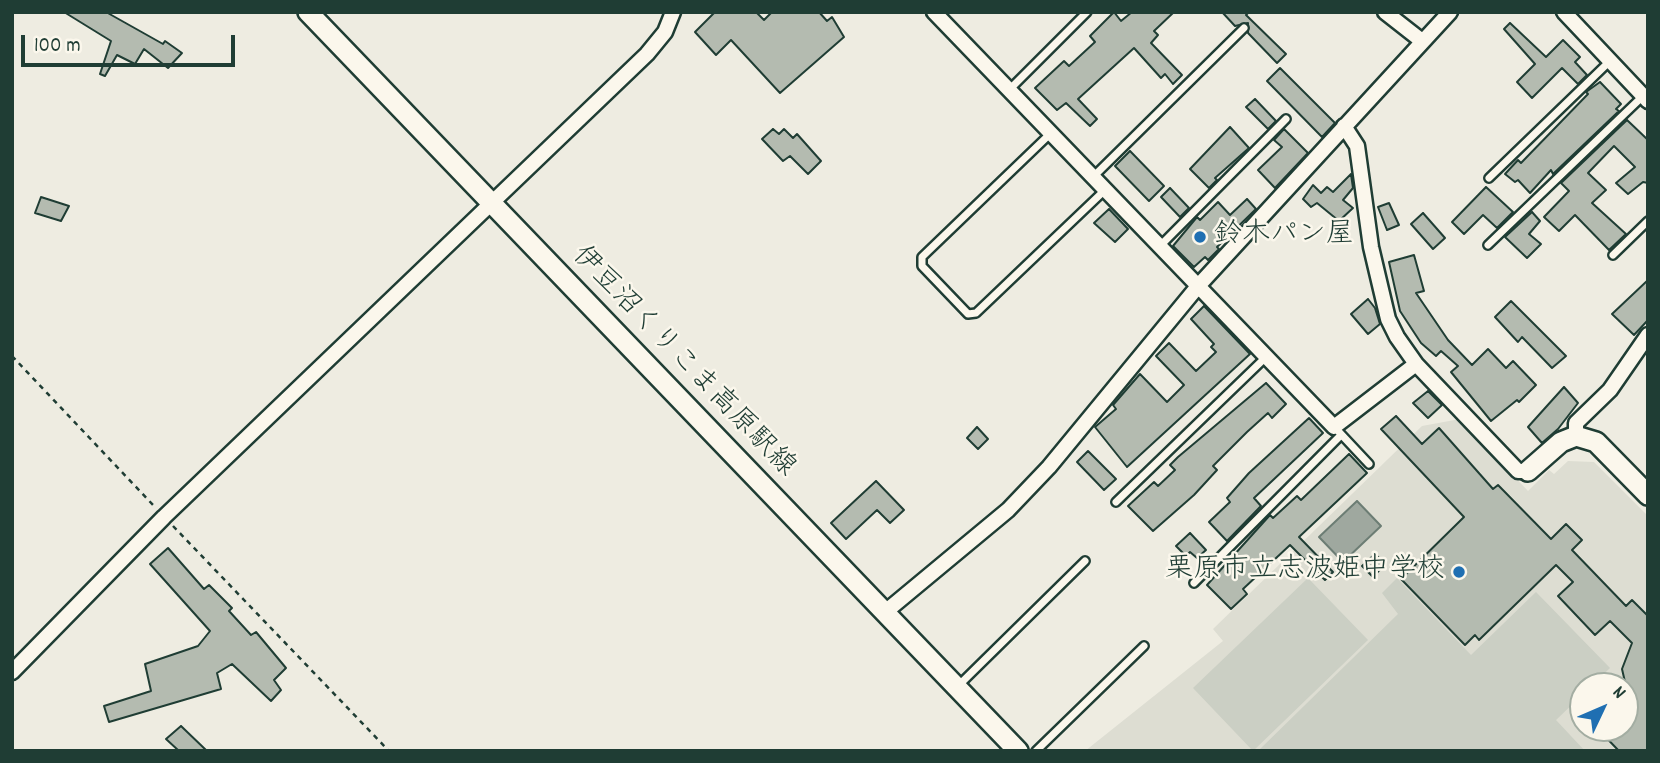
<!DOCTYPE html>
<meta charset="utf-8">
<style>
body{margin:0}
#map{position:relative;width:1660px;height:763px;overflow:hidden;background:#eeece1;font-family:Dekko,sans-serif}
canvas{display:block}
.frame{position:absolute;inset:0;border:14px solid #1f3d34;pointer-events:none}
.north{position:absolute;left:1569px;top:672px;width:70px;height:70px;box-sizing:border-box;background:#fbf7ec;border:2px solid #a3ada2;border-radius:50%;rotate:46deg;font-size:19px;font-weight:700;line-height:28px;text-align:center;color:#1f3d34}
.north::after{content:'';display:block;margin:auto;width:24px;height:32px;background:#1f6fb2;clip-path:polygon(50% 0,100% 100%,50% 72%,0 100%)}
.scale{position:absolute;left:21px;top:35px;width:214px;height:32px;box-sizing:border-box;border:4px solid #1f3d34;border-top:0;padding-left:9px;font-size:21px;line-height:24px;white-space:nowrap;color:#1f3d34;-webkit-text-stroke:5px #fbf7ec;paint-order:stroke}
</style>
<div id="map">
<canvas width="1660" height="763"></canvas>
<div class="frame"></div>
<div class="north">N</div>
<div class="scale">100 m</div>
</div>
<script>
const ctx = document.querySelector('canvas').getContext('2d');
ctx.lineJoin = 'round';
function paint(path, color) { ctx.fillStyle = color; ctx.fill(path, 'evenodd'); }
const poly = rows => new Path2D(rows.map(r => 'M' + r).join(''));
function trace(path, color, width, dash) { ctx.strokeStyle = color; ctx.lineWidth = width; ctx.lineCap = dash ? 'butt' : 'round'; ctx.setLineDash(dash || []); ctx.stroke(path); }
function label(font, color, halo, rows, align = 'center') {
  ctx.font = font + ' Dekko,"Klee One",sans-serif'; ctx.lineWidth = 5; ctx.setLineDash([]); ctx.textBaseline = 'middle'; ctx.strokeStyle = halo; ctx.fillStyle = color; for (const [text, x, y, turn = 0] of rows) {
    ctx.save(); ctx.translate(x, y); ctx.rotate((+turn || 0) * Math.PI / 180); ctx.textAlign = isNaN(turn) ? turn : align; if (halo) ctx.strokeText(text, 0, 0); ctx.fillText(text, 0, 0); ctx.restore();
  }
}
paint(poly([
 [1460,419,1528,491,1549,470,1554,474,1568,461,1594,462,1648,516,1648,751,1085,751,1223,641,1213,629,1422,426],
 [1583,686,1625,686,1625,728,1583,728]
]), '#ddddd2');
paint(poly([
 [1308,578,1368,640,1253,751,1193,688],
 [1397,578,1471,655,1536,592,1610,668,1591,686,1583,686,1583,694,1556,720,1585,751,1258,751,1398,614,1382,593]
]), '#cbcfc4');
const water = poly([
 [1357,501,1381,526,1343,562,1319,537,1357,501]
]);
paint(water, '#9fa89f');
trace(water, '#6c7d74', 2);
const building = poly([
 [64,12,106,12,163,44,165,41,182,53,168,68,144,49,135,64,117,55,105,76,100,74,111,41,64,12],
 [715,12,756,12,764,20,772,12,819,12,827,21,832,17,844,37,780,93,731,40,716,55,695,32,715,12],
 [1114,12,1121,21,1132,12,1174,12,1154,31,1158,35,1151,43,1182,75,1173,84,1165,74,1161,78,1134,48,1078,99,1097,119,1090,126,1066,103,1057,110,1035,88,1064,61,1069,66,1095,42,1090,36,1114,12],
 [1222,12,1249,12,1246,15,1286,54,1277,63,1248,33,1248,23,1235,26,1222,12],
 [1510,23,1546,57,1563,40,1580,57,1575,62,1587,75,1578,84,1562,68,1532,98,1517,82,1535,64,1504,29,1510,23],
 [1280,68,1335,123,1322,137,1267,81,1280,68],
 [1600,82,1621,104,1616,109,1619,111,1553,174,1551,170,1530,193,1518,180,1515,182,1505,174,1518,160,1521,163,1588,94,1586,92,1600,82],
 [1255,99,1276,121,1268,129,1246,107,1255,99],
 [1627,120,1648,140,1648,183,1643,182,1628,194,1616,183,1635,167,1614,146,1588,173,1606,190,1592,203,1626,234,1609,250,1575,215,1559,231,1544,217,1569,191,1561,183,1627,120],
 [1230,127,1249,148,1215,178,1217,180,1209,188,1190,169,1230,127],
 [773,129,779,134,784,129,793,138,797,134,821,161,808,174,790,156,783,161,762,139,773,129],
 [1284,129,1308,153,1275,188,1258,170,1282,147,1274,140,1284,129],
 [1130,151,1164,186,1149,201,1115,166,1130,151],
 [1351,174,1353,188,1343,200,1353,208,1339,221,1317,203,1311,207,1303,199,1313,185,1321,193,1327,187,1333,192,1351,174],
 [1486,187,1513,212,1497,228,1483,215,1464,234,1452,222,1486,187],
 [1170,188,1189,208,1180,217,1161,197,1170,188],
 [41,197,69,206,61,221,35,213,41,197],
 [1247,199,1256,209,1217,247,1219,249,1208,260,1205,257,1194,267,1173,246,1197,217,1200,220,1218,202,1230,215,1247,199],
 [1389,203,1399,225,1387,230,1378,207,1389,203],
 [1109,209,1128,229,1115,242,1094,223,1109,209],
 [1532,212,1540,221,1529,234,1541,244,1527,258,1505,237,1532,212],
 [1423,213,1445,238,1433,249,1411,224,1423,213],
 [1414,255,1424,291,1416,293,1448,340,1472,365,1488,349,1506,368,1513,361,1536,385,1519,402,1517,400,1491,421,1451,372,1458,366,1441,351,1436,356,1421,343,1400,311,1389,262,1414,255],
 [1648,280,1648,320,1634,335,1612,314,1648,280],
 [1368,299,1375,308,1380,324,1368,334,1351,314,1368,299],
 [1511,301,1566,356,1552,368,1522,337,1518,342,1495,317,1511,301],
 [1204,306,1250,354,1127,467,1095,427,1116,409,1113,405,1140,374,1167,402,1184,385,1156,356,1169,343,1196,371,1216,352,1211,347,1214,344,1191,319,1204,306],
 [1266,383,1286,404,1272,418,1268,413,1247,432,1213,466,1217,470,1194,495,1153,531,1128,506,1154,482,1158,486,1175,470,1170,465,1178,457,1266,383],
 [1564,387,1578,403,1558,429,1542,443,1528,427,1564,387],
 [1428,391,1442,405,1428,418,1413,403,1428,391],
 [1396,416,1422,444,1439,428,1493,489,1498,485,1551,539,1566,524,1582,540,1572,550,1626,606,1632,600,1648,616,1648,751,1619,751,1597,728,1625,728,1625,702,1633,694,1625,682,1622,669,1632,643,1610,621,1595,635,1558,596,1573,582,1556,565,1479,640,1475,635,1465,645,1401,579,1464,517,1381,429,1396,416],
 [1309,418,1323,433,1254,498,1261,506,1227,541,1209,522,1230,502,1227,498,1249,473,1309,418],
 [977,427,988,439,978,449,967,438,977,427],
 [1088,451,1116,479,1104,490,1077,462,1088,451],
 [1349,454,1367,473,1299,537,1333,572,1325,580,1290,545,1243,589,1247,594,1231,609,1207,585,1270,515,1273,518,1297,496,1301,500,1349,454],
 [876,481,904,510,890,523,877,510,846,539,831,523,876,481],
 [1190,533,1206,550,1197,558,1190,552,1186,556,1176,546,1190,533],
 [168,548,204,589,209,585,232,608,229,611,251,635,256,632,286,668,274,680,281,690,271,701,232,664,217,673,221,689,109,722,104,706,151,691,145,664,198,646,210,631,150,564,168,548],
 [1375,554,1385,564,1373,577,1362,566,1375,554],
 [181,726,207,751,179,751,166,739,181,726]
]);
paint(building, '#b4bbb0');
trace(building, '#1f3d34', 2);
const lane = poly([
 [1010,89,1087,12],
 [1051,133,922,257,922,266,968,314,976,313,1106,189],
 [1094,176,1244,28],
 [1489,178,1610,61],
 [1488,245,1643,96],
 [1159,247,1286,119],
 [1613,255,1648,221],
 [1339,432,1369,464],
 [1116,502,1266,357],
 [1194,583,1341,435],
 [957,687,1085,561],
 [1036,751,1144,646]
]);
const street = poly([
 [934,12,1334,427,1416,364],
 [1385,12,1422,41],
 [1564,12,1648,101],
 [1344,126,1357,146,1371,247,1388,319,1397,337,1416,364,1518,471,1528,471],
 [1576,436,1576,423,1610,390,1648,335],
 [884,613,1008,510,1049,467,1199,285,1450,12],
 [12,672,164,517,647,54,665,32,673,12]
]);
const secondary = poly([
 [308,12,1018,751],
 [1528,471,1561,442,1576,436,1596,442,1648,495]
]);
trace(lane, '#1f3d34', 12);
trace(street, '#1f3d34', 19);
trace(secondary, '#1f3d34', 24);
trace(poly([
 [12,356,154,506],
 [173,526,389,751]
]), '#1f3d34', 2.5, [5, 5]);
trace(lane, '#fbf7ec', 7);
trace(street, '#fbf7ec', 14);
trace(secondary, '#fbf7ec', 19);
for (const [x, y, r, color] of [
 [1200,237,7,"#1f6fb2"],
 [1459,572,7,"#1f6fb2"]
]) { const dot = new Path2D(); dot.arc(x, y, r, 0, 2 * Math.PI); ctx.fillStyle = color; ctx.fill(dot); trace(dot, '#fbf7ec', 2.5); }
label('28px', '#1f3d34', '#fbf7ec', [
 ["鈴木パン屋",1214,237],
 ["栗原市立志波姫中学校",1445,572,"right"]
], 'left');
label('28px', '#1f3d34', '#fbf7ec', [
 ["伊豆沼くりこま高原駅線",682,363,46]
]);
</script>
